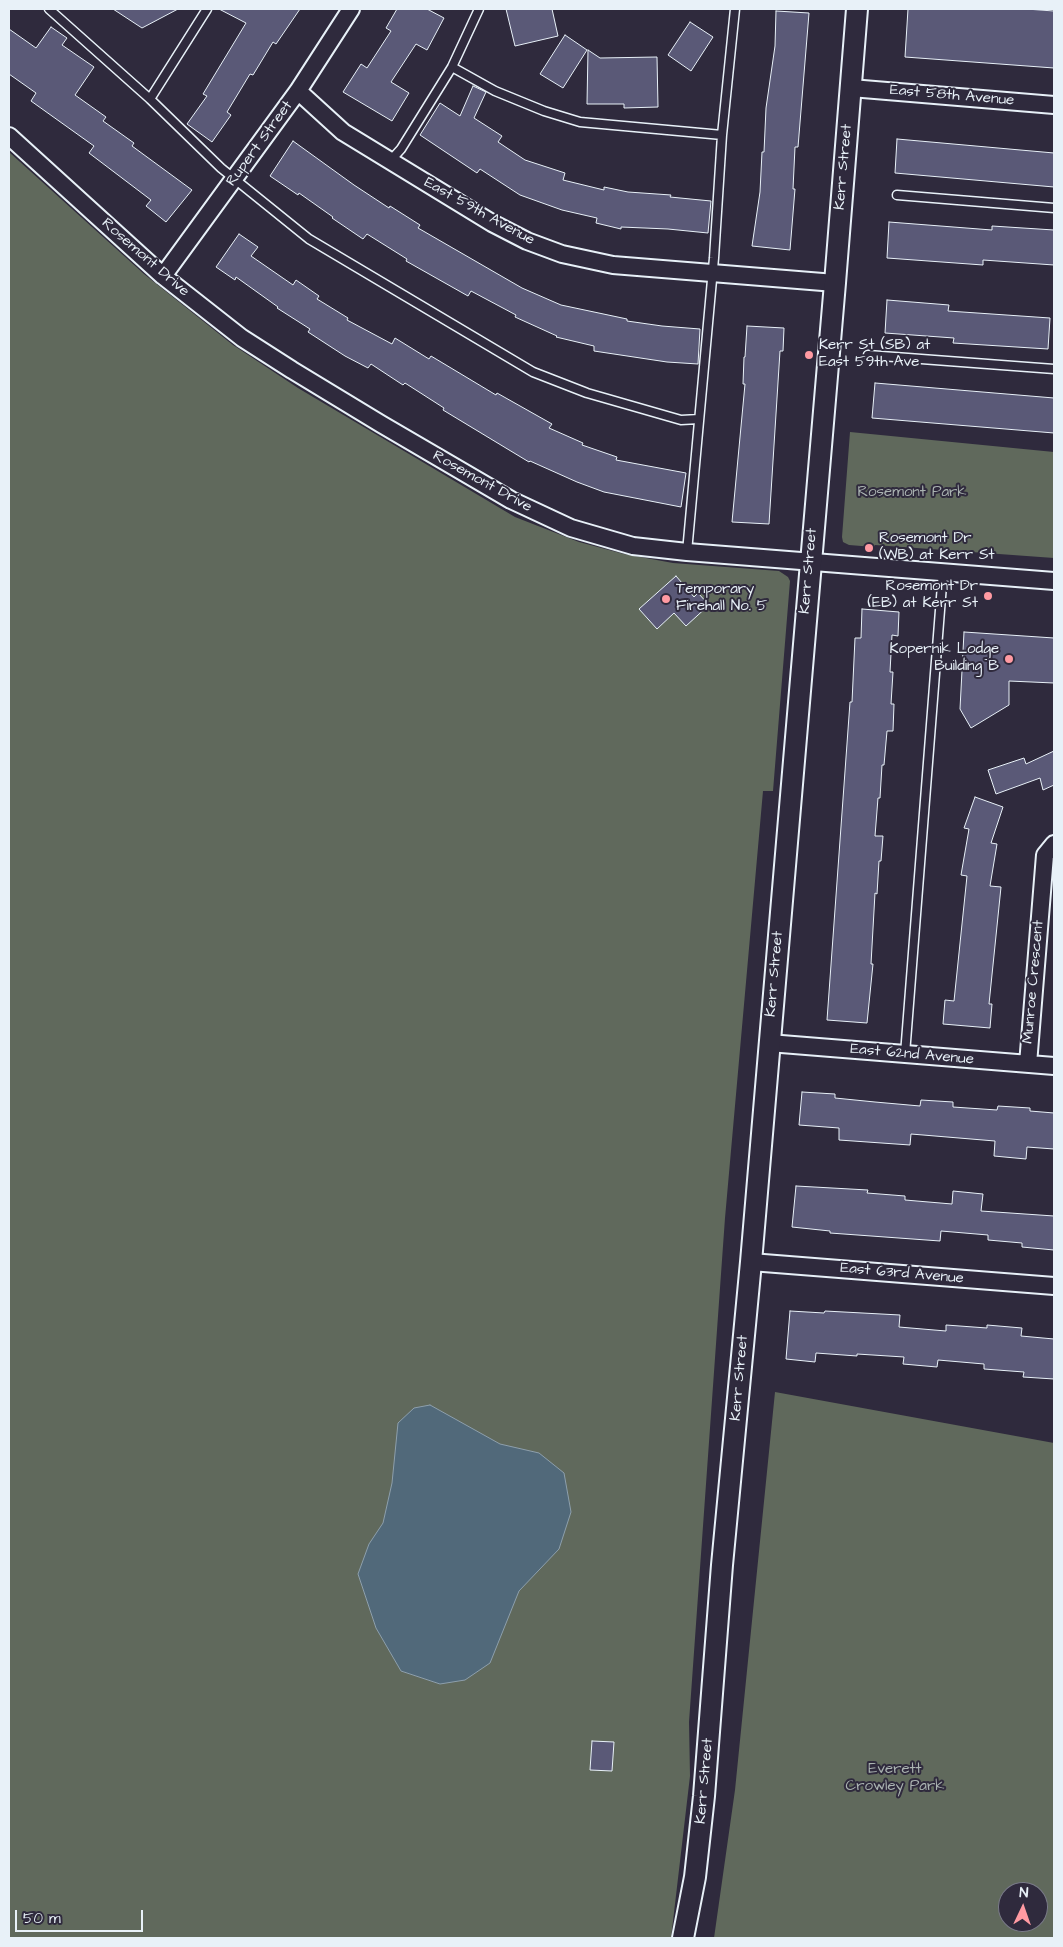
<!DOCTYPE html>
<style>
body{margin:0}
#map{position:relative;width:1063px;height:1947px;overflow:hidden;background:#2f2a3d;font-family:"Architects Daughter",sans-serif}
canvas{display:block}
.frame{position:absolute;inset:0;border:10px solid #e8f1f8;pointer-events:none}
.north{position:absolute;left:998px;top:1882px;width:50px;height:50px;box-sizing:border-box;background:#2f2a3d;border:1px solid #797a88;border-radius:50%;rotate:3deg;font-size:14px;font-weight:700;line-height:20px;text-align:center;color:#e8f1f8}
.north::after{content:'';display:block;margin:auto;width:18px;height:22px;background:#ff9aa2;clip-path:polygon(50% 0,100% 100%,50% 72%,0 100%)}
.scale{position:absolute;left:15px;top:1910px;width:128px;height:22px;box-sizing:border-box;border:2px solid #e8f1f8;border-top:0;padding-left:6px;font-size:15px;line-height:18px;white-space:nowrap;color:#e8f1f8;-webkit-text-stroke:4px #2f2a3d;paint-order:stroke}
</style>
<div id="map">
<canvas width="1063" height="1947"></canvas>
<div class="frame"></div>
<div class="north">N</div>
<div class="scale">50 m</div>
</div>
<script>
const ctx = document.querySelector('canvas').getContext('2d');
ctx.lineJoin = 'round';
function paint(path, color) { ctx.fillStyle = color; ctx.fill(path, 'evenodd'); }
const poly = rows => new Path2D(rows.map(r => 'M' + r).join(''));
function trace(path, color, width, dash) { ctx.strokeStyle = color; ctx.lineWidth = width; ctx.lineCap = dash ? 'butt' : 'round'; ctx.setLineDash(dash || []); ctx.stroke(path); }
function label(font, color, halo, rows, align = 'center') {
  ctx.font = font + ' "Architects Daughter",sans-serif'; ctx.lineWidth = 4; ctx.setLineDash([]); ctx.textBaseline = 'middle'; ctx.strokeStyle = halo; ctx.fillStyle = color; for (const [text, x, y, turn = 0] of rows) {
    ctx.save(); ctx.translate(x, y); ctx.rotate((+turn || 0) * Math.PI / 180); ctx.textAlign = isNaN(turn) ? turn : align; if (halo) ctx.strokeText(text, 0, 0); ctx.fillText(text, 0, 0); ctx.restore();
  }
}
paint(poly([
 [9,152,144,274,233,345,298,388,515,517,579,542,624,554,673,563,779,571,788,577,790,581,773,791,763,791,725,1218,689,1722,690,1776,671,1938,9,1938],
 [850,432,1054,452,1054,558,875,545,874,547,849,545,843,542,842,537],
 [775,1392,1054,1443,1054,1938,714,1938,735,1790],
 [1008,1892,1038,1892,1038,1922,1008,1922]
]), '#60695c');
const water = poly([
 [430,1405,500,1444,539,1453,564,1473,571,1512,559,1549,519,1591,490,1663,465,1680,440,1684,401,1671,376,1628,358,1574,369,1544,383,1523,392,1483,398,1423,414,1408,430,1405]
]);
paint(water, '#51697a');
trace(water, '#8d9fac', 1);
const building = poly([
 [113,9,178,9,142,28,113,9],
 [219,9,300,9,276,44,273,42,253,75,250,74,227,112,231,115,212,142,187,124,207,96,203,94,246,23,219,9],
 [397,9,427,9,444,18,427,50,416,44,391,82,409,93,392,121,343,92,361,64,367,68,391,31,386,28,397,9],
 [506,9,552,9,558,36,515,46,506,9],
 [908,9,1026,9,1054,11,1054,68,905,57,908,9],
 [776,11,809,13,798,147,795,147,793,189,795,189,790,250,752,246,760,192,762,152,764,152,766,108,775,46,776,11],
 [690,22,713,37,691,71,668,55,690,22],
 [51,27,67,38,62,45,94,67,75,95,106,117,103,121,134,143,132,146,192,190,166,222,146,206,151,200,89,153,94,146,31,101,36,93,9,74,9,29,36,48,51,27],
 [565,35,587,50,563,88,540,74,565,35],
 [588,50,600,58,657,57,658,107,624,108,624,104,587,104,588,50],
 [473,86,486,92,474,118,502,136,498,142,525,160,565,173,563,180,604,190,604,187,628,192,671,195,670,197,711,201,708,233,668,229,621,227,621,229,596,223,597,218,562,210,520,195,480,169,477,173,420,135,440,103,460,116,473,86],
 [897,139,1054,153,1054,187,895,173,897,139],
 [293,141,354,185,389,208,390,206,420,225,418,228,522,288,561,305,627,319,627,321,662,326,700,329,698,364,667,362,594,351,594,346,556,337,557,336,515,317,516,315,471,291,468,296,406,261,407,259,367,234,363,239,332,218,333,217,299,193,298,195,270,176,293,141],
 [889,222,992,230,992,226,1054,230,1054,265,983,260,983,265,887,258,889,222],
 [239,234,258,247,251,256,293,285,296,280,319,296,317,299,348,318,347,320,392,344,395,338,429,359,431,356,496,395,497,393,552,424,549,428,583,443,582,445,617,457,616,460,686,473,681,507,604,492,577,482,530,461,529,462,443,410,444,408,405,383,403,385,371,364,368,368,345,356,308,332,310,329,277,308,278,307,236,277,235,280,216,267,239,234],
 [887,300,949,305,948,311,1050,318,1048,349,953,343,954,338,885,333,887,300],
 [747,326,784,328,783,351,780,351,769,524,732,522,745,384,743,384,744,357,745,357,747,326],
 [875,383,1054,398,1054,433,872,418,875,383],
 [676,576,694,597,698,593,709,605,686,626,674,613,657,629,639,609,676,576],
 [862,609,899,612,898,636,892,635,890,672,893,672,891,704,894,704,893,731,887,731,884,765,882,765,880,798,878,798,875,836,883,836,881,861,879,861,877,894,875,893,871,964,873,964,867,1023,827,1020,850,702,852,702,855,638,861,638,862,609],
 [964,632,1054,638,1054,683,1009,681,1009,705,971,728,960,709,964,632],
 [1054,751,1054,785,1043,790,1040,778,996,794,988,770,1024,758,1026,764,1054,751],
 [975,797,1003,807,991,843,997,844,990,886,1001,887,989,1004,992,1004,990,1028,943,1024,945,1000,954,1001,967,876,961,875,969,829,964,828,975,797],
 [802,1092,835,1094,835,1098,875,1102,920,1106,921,1100,953,1102,953,1107,997,1110,998,1106,1030,1108,1030,1111,1054,1113,1054,1149,1027,1147,1026,1159,994,1156,995,1141,911,1134,910,1145,839,1140,839,1128,799,1125,802,1092],
 [796,1186,868,1190,867,1193,905,1196,905,1200,952,1204,953,1191,983,1194,981,1211,1054,1216,1054,1250,1022,1247,1022,1243,988,1240,988,1235,941,1231,940,1241,830,1233,830,1231,792,1227,796,1186],
 [790,1311,824,1313,825,1311,900,1315,899,1327,946,1331,946,1325,987,1328,987,1325,1022,1328,1021,1336,1054,1339,1054,1379,1023,1377,1024,1372,984,1369,984,1364,938,1360,937,1367,903,1364,904,1357,857,1354,857,1356,816,1353,815,1362,786,1359,790,1311],
 [592,1741,614,1742,612,1771,590,1770,592,1741]
]);
paint(building, '#5a5977');
trace(building, '#e8f1f8', 1);
const service = poly([
 [49,9,150,99,221,168,309,239,533,372,587,393,681,420,699,419],
 [452,67,495,91,544,111,580,122,722,135],
 [150,99,207,9],
 [390,161,401,149,452,67,479,9],
 [897,195,1054,208],
 [868,355,1054,369],
 [687,552,714,258,722,135,735,9],
 [905,1054,943,572]
]);
const minor = poly([
 [851,88,1054,105],
 [298,91,343,132,492,223,527,241,562,254,613,265,835,283],
 [9,136,163,276,242,338,292,370,381,424,511,500,571,528,633,546,687,552,1054,581],
 [163,276,298,91,351,9],
 [769,1043,1054,1066],
 [1028,1064,1045,855,1054,844],
 [751,1262,1054,1286]
]);
const tertiary = poly([
 [683,1938,695,1877,704,1796,722,1565,751,1262,835,283,857,9]
]);
trace(service, '#e8f1f8', 11);
trace(minor, '#e8f1f8', 20);
trace(tertiary, '#e8f1f8', 24);
trace(service, '#2f2a3d', 8);
trace(minor, '#2f2a3d', 16);
trace(tertiary, '#2f2a3d', 20);
for (const [x, y, r, color] of [
 [809,355,5,"#ff9aa2"],
 [869,548,5,"#ff9aa2"],
 [988,596,5,"#ff9aa2"],
 [666,599,5,"#ff9aa2"],
 [1009,659,5,"#ff9aa2"]
]) { const dot = new Path2D(); dot.arc(x, y, r, 0, 2 * Math.PI); ctx.fillStyle = color; ctx.fill(dot); trace(dot, '#2f2a3d', 2); }
label('15px', '#e8f1f8', '#2f2a3d', [
 ["East 58th Avenue",952,96,5],
 ["Rupert Street",260,144,-54],
 ["Kerr Street",844,167,-85],
 ["East 59th Avenue",479,212,29],
 ["Rosemont Drive",145,258,41],
 ["Rosemont Drive",482,482,29],
 ["Kerr Street",809,571,-85],
 ["Kerr Street",775,974,-85],
 ["Munroe Crescent",1034,982,-85],
 ["East 62nd Avenue",912,1055,5],
 ["East 63rd Avenue",902,1274,5],
 ["Kerr Street",740,1378,-85],
 ["Kerr Street",705,1781,-85]
]);
label('15px', '#e8f1f8', '#2f2a3d', [
 ["Kerr St (SB) at",819,346],
 ["East 59th Ave",819,363],
 ["Rosemont Dr",879,539],
 ["(WB) at Kerr St",879,556],
 ["Rosemont Dr",978,587,"right"],
 ["(EB) at Kerr St",978,604,"right"],
 ["Temporary",676,590],
 ["Firehall No. 5",676,607],
 ["Kopernik Lodge",999,650,"right"],
 ["Building B",999,667,"right"]
], 'left');
label('15px', '#abb4b2', '#2f2a3d', [
 ["Rosemont Park",912,493],
 ["Everett",895,1770],
 ["Crowley Park",895,1787]
]);
</script>
